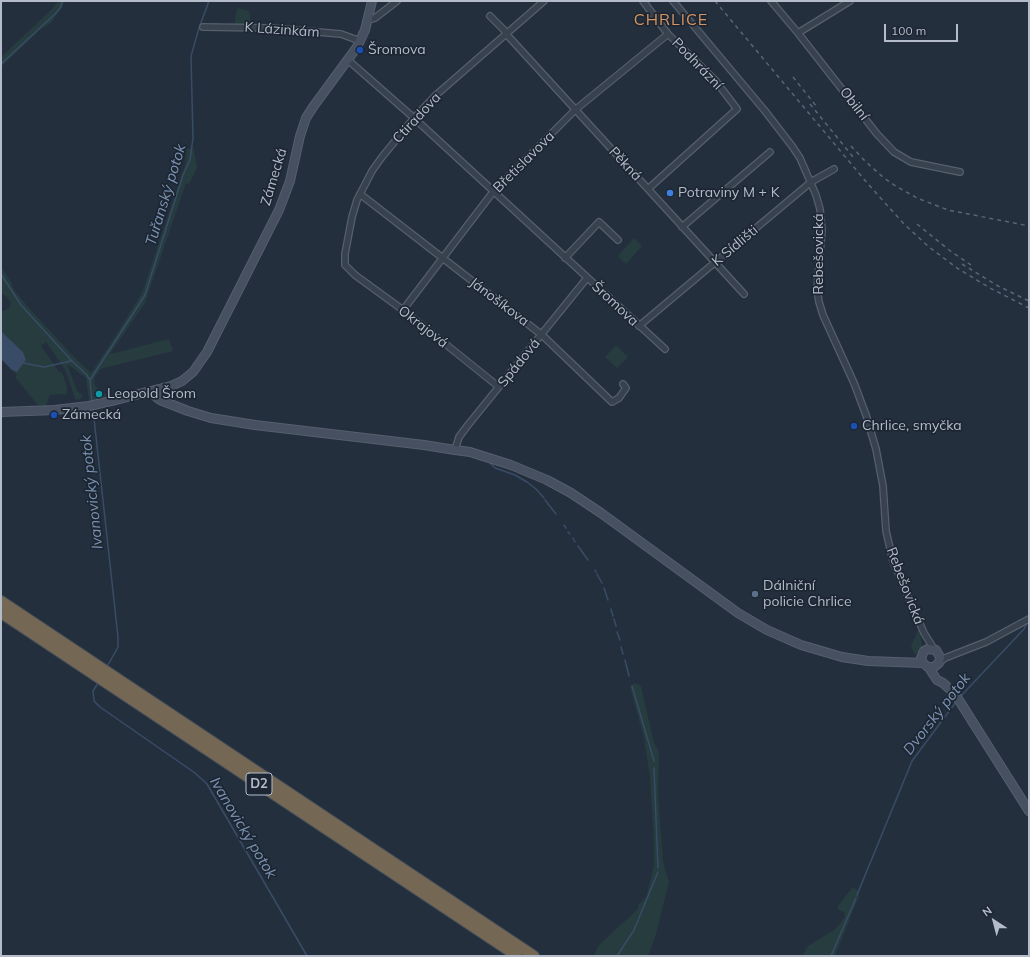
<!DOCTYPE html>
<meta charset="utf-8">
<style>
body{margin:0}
#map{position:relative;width:1030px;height:957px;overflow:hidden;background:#242f3e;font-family:Mulish,sans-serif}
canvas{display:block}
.frame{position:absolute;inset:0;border:2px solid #b4bcc9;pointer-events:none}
.north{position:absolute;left:974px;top:901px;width:40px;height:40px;-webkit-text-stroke:3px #1d2633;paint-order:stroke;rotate:324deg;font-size:11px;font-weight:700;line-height:16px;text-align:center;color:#b4bcc9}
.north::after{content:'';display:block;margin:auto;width:14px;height:18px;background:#b4bcc9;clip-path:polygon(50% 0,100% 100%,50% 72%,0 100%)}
.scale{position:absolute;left:884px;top:24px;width:74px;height:18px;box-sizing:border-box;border:2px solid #b4bcc9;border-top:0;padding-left:5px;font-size:12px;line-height:14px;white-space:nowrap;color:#b4bcc9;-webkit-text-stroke:3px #1d2633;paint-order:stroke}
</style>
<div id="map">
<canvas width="1030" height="957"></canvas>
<div class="frame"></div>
<div class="north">N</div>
<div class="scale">100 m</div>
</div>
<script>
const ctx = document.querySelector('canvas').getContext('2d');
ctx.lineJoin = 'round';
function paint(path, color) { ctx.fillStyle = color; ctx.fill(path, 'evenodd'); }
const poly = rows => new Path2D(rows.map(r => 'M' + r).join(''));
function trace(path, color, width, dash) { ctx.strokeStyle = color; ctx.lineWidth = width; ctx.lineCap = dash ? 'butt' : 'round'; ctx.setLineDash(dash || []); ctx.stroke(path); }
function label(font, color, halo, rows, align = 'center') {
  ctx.font = font + ' Mulish,sans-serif'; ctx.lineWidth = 3.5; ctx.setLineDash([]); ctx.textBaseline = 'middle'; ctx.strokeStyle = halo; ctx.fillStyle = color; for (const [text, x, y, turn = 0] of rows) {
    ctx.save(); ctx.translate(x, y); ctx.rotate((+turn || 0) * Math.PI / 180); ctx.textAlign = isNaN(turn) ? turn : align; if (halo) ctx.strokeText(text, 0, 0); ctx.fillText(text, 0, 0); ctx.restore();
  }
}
paint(poly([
 [58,1,66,1,51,23,41,29,1,67,1,57,52,9],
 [237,8,249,11,250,14,250,24,234,25],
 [193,145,197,168,189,184,186,183,145,303,110,354,169,339,173,351,100,369,94,379,95,386,108,396,89,401,86,378,67,364,77,391,83,396,79,400,75,399,68,377,64,368,46,342,41,346,60,373,62,372,67,387,67,394,50,395,46,405,38,405,15,377,17,375,12,370,17,372,26,360,23,352,1,331,1,312,9,308,11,303,7,297,1,293,1,267,11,282,14,290,29,308,76,359,91,373,113,340,142,293,185,165,187,148,192,149],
 [634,238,642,246,626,264,618,256],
 [616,345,628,357,617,368,605,357],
 [919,629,922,646,919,652,915,655,911,646],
 [635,683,641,686,654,743,659,752,658,793,663,862,669,882,656,934,649,954,645,956,594,956,597,948,602,942,638,909,639,904,646,897,654,866,654,842,650,778,644,738,630,687],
 [852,888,857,889,859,896,835,956,802,956,808,946,834,930,840,923,845,917,844,912,837,909,838,906]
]), '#263c3f');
paint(poly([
 [1,331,23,352,26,360,17,372,12,370,1,359]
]), '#394c67');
trace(poly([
 [1,64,55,14,61,7,62,1],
 [1,274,21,305,72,361,86,374,90,380,92,403],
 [23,363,44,367,71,361],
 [90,380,145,295,183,175,190,160,193,138,191,56,199,28,209,1],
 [93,409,118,637,118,647,108,665],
 [488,461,495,468,515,475,527,482,536,489,544,498],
 [545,500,556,514],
 [564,525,566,528],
 [568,532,570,534],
 [573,538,575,542],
 [578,546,588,560],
 [595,570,596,572],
 [597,574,602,583],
 [604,588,608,600],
 [611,609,613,616],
 [614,619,616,626],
 [617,632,620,640],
 [621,647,623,654],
 [625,660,629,676],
 [98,683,93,691,94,701,100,707,195,773,207,784,307,956],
 [632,686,654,761],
 [960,697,1024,629,1026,625],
 [654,768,658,868],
 [857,895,912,761,956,702],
 [617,956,634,930,658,872],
 [831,956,856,898]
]), '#394c67', 1.5);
const street = poly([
 [643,1,668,34,715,80,737,109,648,189],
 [673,1,765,111,792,146,800,158,816,195,820,209,822,230,817,289,819,302,823,315,854,383,866,415,876,449,883,486,886,531,893,561,924,633,934,649],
 [771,1,798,33,877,134,894,152,911,162,960,172],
 [490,16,504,30,509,37,744,294],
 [367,20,375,18,397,1],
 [203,27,270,28,341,34,360,41],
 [798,33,850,1],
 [348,60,414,118,665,349],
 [360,194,542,335,612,402,619,398,626,388,623,384],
 [682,227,770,152],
 [565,258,599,222,618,240],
 [403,310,493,192,575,110,668,34],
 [639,326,811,182,834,169],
 [499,387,403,310,355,275,345,265,345,254,352,217,357,200,372,171,382,157,414,118,436,95,544,1],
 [455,450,459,437,468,425,587,278],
 [939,663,945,658,986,642,1029,619]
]);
const secondary = poly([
 [154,391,156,397,160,400,188,411,211,418,255,425,424,445,455,450,470,452,511,465,547,480,571,493,601,513,738,613,767,630,801,645,842,657,868,661,923,663,929,668,937,680,943,683,955,694,1029,811],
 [1,412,55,410,89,406,111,401,171,386,182,381,193,372,207,352,279,210,290,181,300,136,306,118,313,107,357,47,365,30,372,1],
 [923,663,921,658,924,651,928,649,936,650,940,657,939,663,934,667,928,667]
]);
const highway = poly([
 [1,601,534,956],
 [1,613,517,956]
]);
trace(street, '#565f6c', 8);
trace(secondary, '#565f6c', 10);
trace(highway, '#434c59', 12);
trace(street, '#38414e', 5.5);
trace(secondary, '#465061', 8);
trace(highway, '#746855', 10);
trace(poly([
 [715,1,868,184,904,224,929,247,957,268,990,288,1029,308],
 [793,77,817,107],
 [810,104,853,157],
 [851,146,865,161,884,178,894,185,917,198,948,210,1029,226],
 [917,224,949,250,971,265],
 [962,264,998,286,1029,301]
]), '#5a6575', 1.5, [4, 4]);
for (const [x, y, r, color] of [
 [360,50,4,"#1a4fb4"],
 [670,193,4,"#3f7fe0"],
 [99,394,4,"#0f9aa8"],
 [54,415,4,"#1a4fb4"],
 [854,426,4,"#1a4fb4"],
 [755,594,4,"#5c6f8a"]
]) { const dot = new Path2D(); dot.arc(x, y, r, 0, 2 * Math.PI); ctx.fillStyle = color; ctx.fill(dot); trace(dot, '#1d2633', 1.5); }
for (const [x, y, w] of [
 [259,784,26]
]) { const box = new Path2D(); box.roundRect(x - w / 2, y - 11, w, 22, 3); ctx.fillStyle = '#1d2633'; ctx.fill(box); trace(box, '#b4bcc9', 1); }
label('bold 13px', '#b4bcc9', null, [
 ["D2",259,784]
]);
label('14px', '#b4bcc9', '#1d2633', [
 ["K Lázinkám",282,30,4],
 ["Podhrázní",697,64,46],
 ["Obilní",854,104,52],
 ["Ctiradova",417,118,-47],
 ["Břetislavova",524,162,-45],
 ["Pěkná",625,164,47],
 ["Zámecká",274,177,-73],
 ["K Sídlišti",735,246,-40],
 ["Rebešovická",819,254,-90],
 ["Jánošíkova",499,302,37],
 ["Šromova",615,304,43],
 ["Okrajová",423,327,38],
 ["Spádová",519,363,-51],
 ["Rebešovická",905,586,69]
]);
label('14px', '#b4bcc9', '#1d2633', [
 ["Šromova",368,50],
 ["Potraviny M + K",678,193],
 ["Leopold Šrom",107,394],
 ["Zámecká",62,415],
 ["Chrlice, smyčka",862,426],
 ["Dálniční",763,586],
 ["policie Chrlice",763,602]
], 'left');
label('italic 15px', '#7c92b1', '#1d2633', [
 ["Tuřanský potok",166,195,-73],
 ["Ivanovický potok",92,492,-96],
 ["Dvorský potok",937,714,-52],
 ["Ivanovický potok",243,828,59]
]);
ctx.letterSpacing = '1px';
label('16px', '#d59563', '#1d2633', [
 ["CHRLICE",671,20]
]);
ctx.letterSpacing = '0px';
</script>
